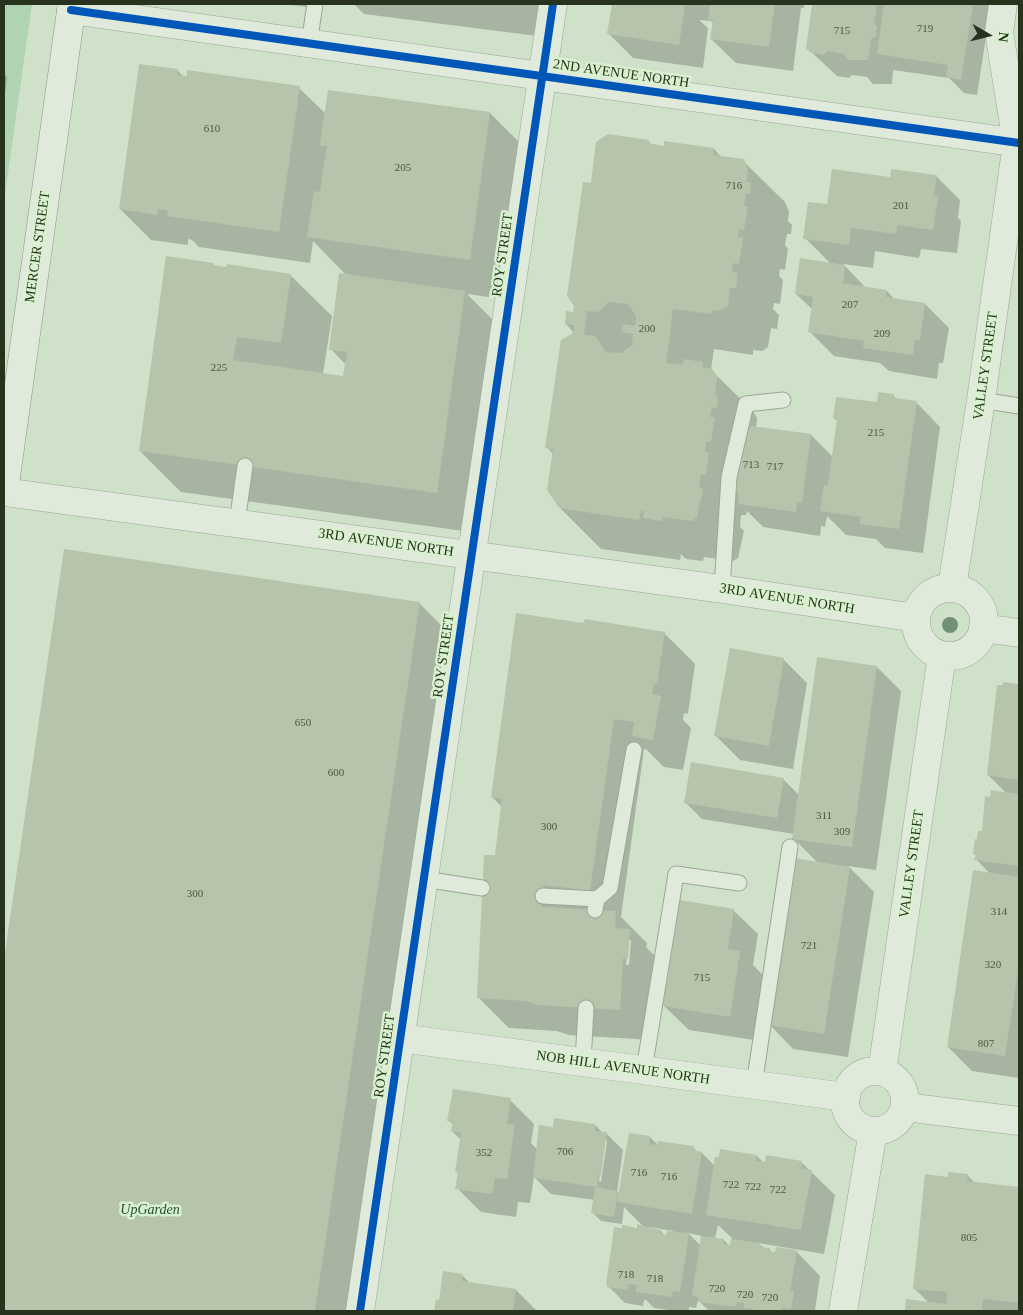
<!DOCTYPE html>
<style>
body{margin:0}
#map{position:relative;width:1023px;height:1315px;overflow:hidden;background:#d0e1ca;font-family:Georgia,serif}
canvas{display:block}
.frame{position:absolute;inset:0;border:5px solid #27331d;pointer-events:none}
.north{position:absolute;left:963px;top:10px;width:50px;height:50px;-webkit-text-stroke:4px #d8f2d0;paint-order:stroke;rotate:98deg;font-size:14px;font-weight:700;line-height:20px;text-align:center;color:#27331d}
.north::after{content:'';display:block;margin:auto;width:18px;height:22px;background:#27331d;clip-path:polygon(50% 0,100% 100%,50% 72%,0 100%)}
</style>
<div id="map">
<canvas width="1023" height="1315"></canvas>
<div class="frame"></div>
<div class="north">N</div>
</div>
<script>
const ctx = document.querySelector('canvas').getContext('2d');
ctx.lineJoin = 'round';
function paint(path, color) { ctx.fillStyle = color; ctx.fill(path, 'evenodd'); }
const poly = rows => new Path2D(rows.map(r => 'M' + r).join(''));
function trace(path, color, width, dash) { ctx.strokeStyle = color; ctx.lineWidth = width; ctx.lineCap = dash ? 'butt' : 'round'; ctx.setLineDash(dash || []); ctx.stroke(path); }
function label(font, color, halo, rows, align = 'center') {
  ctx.font = font + ' Georgia,serif'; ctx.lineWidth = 5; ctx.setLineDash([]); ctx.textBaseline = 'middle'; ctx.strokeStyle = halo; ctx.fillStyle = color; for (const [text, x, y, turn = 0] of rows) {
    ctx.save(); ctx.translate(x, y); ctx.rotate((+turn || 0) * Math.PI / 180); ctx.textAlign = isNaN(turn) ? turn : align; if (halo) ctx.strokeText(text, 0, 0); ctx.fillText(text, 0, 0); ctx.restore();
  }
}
paint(poly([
 [4,4,32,4,4,201]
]), '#b0d3b1');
paint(poly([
 [285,4,314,4,313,8],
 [354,4,549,4,537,36,364,14],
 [613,4,804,4,804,8,801,8,793,71,736,63,711,39,714,24,711,21,699,20,708,28,703,68,633,58,609,34],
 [814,4,991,4,977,95,964,93,949,78,893,70,892,84,873,84,867,77,852,75,849,78,837,76,807,48],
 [177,70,184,77,299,88,326,114,490,113,531,154,510,300,467,294,506,333,478,533,181,492,140,451,213,264,216,267,290,275,332,316,323,374,344,377,346,365,331,349,347,276,313,241,310,263,199,247,192,240,188,239,188,245,151,240,120,209],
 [4,73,7,77,4,102],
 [648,141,652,145,665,147,714,149,722,158,743,161,785,202,789,212,788,221,792,225,791,234,787,234,785,245,788,249,785,270,780,269,779,276,783,280,780,304,774,303,773,309,779,315,777,329,771,328,768,347,762,351,753,350,753,355,714,349,711,370,753,411,757,418,756,428,811,435,833,457,838,421,834,418,878,404,893,395,898,400,916,402,940,427,923,553,885,548,876,539,846,535,827,516,825,527,821,526,820,536,763,527,747,511,746,515,741,515,740,527,744,531,738,558,733,561,704,557,703,561,686,559,681,554,680,560,601,549,560,508,553,454,547,447,574,333,566,324,574,313,592,184],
 [936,176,960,200,958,218,961,221,957,253,921,249,919,258,875,251,873,268,843,264,866,288,887,291,895,300,925,304,949,328,943,363,939,363,937,379,889,371,880,363,834,356,810,332,813,310,796,294,830,263,805,238,828,206,891,178],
 [65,550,419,603,450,634,350,1311,4,1311,4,966],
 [584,625,664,633,695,664,688,714,684,713,683,720,691,728,683,770,664,767,646,749,644,749,621,917,647,943,646,947,660,961,651,1040,569,1035,557,1031,509,1028,478,997,502,807,492,797],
 [628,940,631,940,629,965,626,965],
 [783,659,807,683,793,769,740,760,716,736],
 [877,667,901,691,876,870,848,866,874,892,848,1057,793,1049,769,1024,818,863,793,838,794,834,702,819,685,802,783,779,799,795],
 [1004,683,1019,686,1019,1078,972,1071,948,1047,990,874,976,859,977,856,974,854,983,832,991,798,1006,793,988,775],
 [733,910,758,934,753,965,764,976,754,1040,689,1030,664,1006],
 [510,1100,534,1124,531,1143,538,1150,554,1129,595,1125,603,1133,606,1133,623,1150,617,1192,620,1194,650,1137,659,1146,693,1148,698,1152,702,1153,715,1166,757,1156,766,1165,801,1162,835,1195,824,1254,758,1243,764,1248,769,1249,773,1253,796,1251,820,1276,815,1311,709,1311,698,1300,696,1308,689,1307,689,1311,676,1311,654,1308,646,1300,644,1300,643,1306,625,1303,608,1286,638,1229,644,1227,624,1207,622,1224,601,1221,593,1213,595,1200,551,1194,534,1177,530,1203,518,1202,516,1217,481,1212,457,1188,459,1174,457,1172,461,1140,452,1131,454,1125,449,1121],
 [605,1139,607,1141,601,1182,599,1181],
 [718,1225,732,1238,731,1248,724,1240,715,1239],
 [650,1227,673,1231,673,1233,665,1236,661,1231,653,1230],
 [688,1233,702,1236,701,1246],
 [967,1175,976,1184,1019,1188,1019,1311,906,1311,908,1301,929,1303,914,1288,949,1178],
 [462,1275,471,1284,516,1290,537,1311,435,1311,437,1301,440,1301]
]), '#0003');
paint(poly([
 [612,4,685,4,679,45,607,34],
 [710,4,775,4,769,47,710,39,713,20,708,20],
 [812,4,877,4,874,24,877,26,876,36,871,39,868,60,848,60,843,54,828,51,824,55,812,53,806,49],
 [884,4,973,4,961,80,946,77,948,65,877,54],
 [139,64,178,69,177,75,187,76,187,70,300,86,279,232,167,216,168,211,158,209,157,215,119,209],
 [328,90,490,112,470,260,307,237,314,191,320,192,327,146,320,145],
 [608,134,649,140,648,143,664,146,664,141,714,148,713,155,744,159,748,170,747,182,751,183,750,194,746,193,744,206,748,207,744,230,739,229,738,237,743,238,739,264,733,263,732,272,738,273,736,288,730,288,728,306,720,311,713,310,712,314,673,309,666,363,683,365,684,359,703,362,702,367,712,369,717,376,715,395,718,396,717,408,712,407,710,417,715,417,711,442,706,441,705,452,709,453,706,475,701,474,699,488,703,489,701,500,700,500,697,517,692,521,663,517,662,521,643,518,644,511,641,511,639,520,559,508,547,490,553,449,545,448,561,340,573,333,574,325,565,324,566,311,573,312,574,306,567,296,583,182,591,183,596,142],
 [609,302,628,304,636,316,635,326,623,324,622,332,633,334,632,345,621,353,606,352,595,336,584,335,587,311,598,312],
 [832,169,890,177,891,169,937,175,934,196,938,196,933,230,897,225,896,234,851,228,849,245,803,239,808,202,827,204],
 [166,256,214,263,213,265,226,267,227,264,291,274,281,343,237,337,233,360,343,376,347,352,329,350,339,273,465,291,437,493,139,451],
 [800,258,845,265,843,283,887,290,886,297,925,303,920,340,915,339,913,355,863,348,864,341,808,332,813,297,795,294],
 [878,392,894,394,894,398,917,401,899,529,860,524,861,517,820,511,824,485,828,485,837,419,833,418,836,397,877,402],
 [745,425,811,434,802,503,797,502,796,512,738,504,739,493,735,493],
 [64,549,420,602,315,1311,4,1311,4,959],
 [516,613,583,623,585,619,665,632,657,684,654,683,652,694,661,696,653,740,632,736,634,722,614,719,590,891,544,885,541,907,616,911,615,928,630,929,628,959,623,958,620,1010,537,1005,526,1001,477,998,484,855,495,855,502,799,491,797],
 [730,648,784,658,769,746,714,736],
 [817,657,877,666,852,847,792,839],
 [1003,682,1019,684,1019,780,987,775,997,685,1003,685],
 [691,762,784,778,777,818,684,803],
 [991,790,1019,794,1019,866,974,860,976,855,973,854,975,839,977,839,978,831,982,831,985,796,990,797],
 [794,858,850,867,824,1034,768,1025],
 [973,870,1019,877,1019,964,1005,1056,947,1047],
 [680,900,734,909,728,949,740,951,730,1017,663,1006],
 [453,1089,511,1098,507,1124,515,1125,507,1179,495,1178,492,1194,455,1189,458,1173,455,1172,461,1133,451,1131,453,1122,447,1121],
 [554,1118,595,1124,595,1131,607,1132,601,1175,599,1175,597,1187,533,1178,539,1125,553,1127],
 [629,1133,650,1136,649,1144,657,1145,658,1141,694,1146,693,1150,702,1152,692,1214,617,1202],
 [720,1149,757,1155,756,1161,765,1162,766,1155,802,1161,801,1168,812,1170,801,1230,706,1215,715,1157,719,1157],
 [948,1172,968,1174,967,1181,1019,1187,1019,1303,983,1299,982,1311,905,1311,906,1299,946,1304,947,1292,913,1289,925,1174,948,1177],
 [595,1187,618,1191,614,1217,591,1213],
 [637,1224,661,1230,661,1234,666,1235,667,1231,689,1233,680,1292,673,1291,672,1297,636,1292,637,1285,628,1284,627,1290,607,1287,607,1284,606,1284,614,1227,622,1228,622,1225,637,1228],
 [701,1236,724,1239,724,1244,730,1245,731,1239,760,1243,760,1247,770,1248,769,1251,775,1252,776,1247,797,1250,790,1291,794,1291,791,1309,782,1308,782,1311,766,1311,744,1308,744,1303,737,1302,736,1307,698,1302,698,1297,692,1296],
 [443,1271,463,1274,462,1281,516,1289,513,1311,434,1311,436,1299,439,1300]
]), '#b6c4ab');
const service = poly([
 [309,44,315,4],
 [981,400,1019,406],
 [237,523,245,466],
 [722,589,729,477,746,404,783,400],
 [424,879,482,888],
 [543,896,597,899],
 [595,910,597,899,610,888,634,750],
 [583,1062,586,1008],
 [644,1070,676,874,739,883],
 [754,1085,790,847]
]);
const minor = poly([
 [1003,4,999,32,1017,143],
 [71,10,1019,143],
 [4,492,722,589,916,618],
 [952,588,981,400,1017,143,1019,137],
 '916 622a34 34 0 1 1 68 0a34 34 0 1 1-68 0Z',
 [983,628,1019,633],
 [400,1038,846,1097],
 '845 1101a30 30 0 1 1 60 0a30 30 0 1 1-60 0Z',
 [882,1072,942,655],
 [905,1107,1019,1121],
 [843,1311,873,1131]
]);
const tertiary = poly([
 [360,1311,553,4]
]);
const secondary = poly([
 [4,491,72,4]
]);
trace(service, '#9aa694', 17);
trace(minor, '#9aa694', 29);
trace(tertiary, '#9aa694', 29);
trace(secondary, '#8a9584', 29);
trace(service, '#dfeadb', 15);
trace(minor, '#dfeadb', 28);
trace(tertiary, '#dfeadb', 28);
trace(secondary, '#dfeadb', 28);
trace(poly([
 [71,10,1019,143],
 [360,1311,553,4]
]), '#0057b8', 8);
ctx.fillStyle = '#729076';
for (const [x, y] of [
 [950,625]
]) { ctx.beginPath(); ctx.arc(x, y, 8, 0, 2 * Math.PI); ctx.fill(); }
label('11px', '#4b5740', null, [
 ["719",925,29],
 ["715",842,31],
 ["610",212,129],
 ["205",403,168],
 ["716",734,186],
 ["201",901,206],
 ["207",850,305],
 ["200",647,329],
 ["209",882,334],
 ["225",219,368],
 ["215",876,433],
 ["713",751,465],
 ["717",775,467],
 ["650",303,723],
 ["600",336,773],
 ["311",824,816],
 ["300",549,827],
 ["309",842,832],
 ["300",195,894],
 ["314",999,912],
 ["721",809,946],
 ["320",993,965],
 ["715",702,978],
 ["807",986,1044],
 ["706",565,1152],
 ["352",484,1153],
 ["716",639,1173],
 ["716",669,1177],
 ["722",731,1185],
 ["722",753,1187],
 ["722",778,1190],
 ["805",969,1238],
 ["718",626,1275],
 ["718",655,1279],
 ["720",717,1289],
 ["720",745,1295],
 ["720",770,1298]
]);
label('14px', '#27331d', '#d8f2d0', [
 ["2ND AVENUE NORTH",621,74,8],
 ["MERCER STREET",38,247,-82],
 ["ROY STREET",503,255,-82],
 ["VALLEY STREET",986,366,-82],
 ["3RD AVENUE NORTH",386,543,8],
 ["3RD AVENUE NORTH",787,599,9],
 ["ROY STREET",444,656,-82],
 ["VALLEY STREET",912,864,-82],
 ["ROY STREET",385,1056,-82],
 ["NOB HILL AVENUE NORTH",623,1068,8]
]);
label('italic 14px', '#254e31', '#d8f2d0', [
 ["UpGarden",150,1210]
]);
</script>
